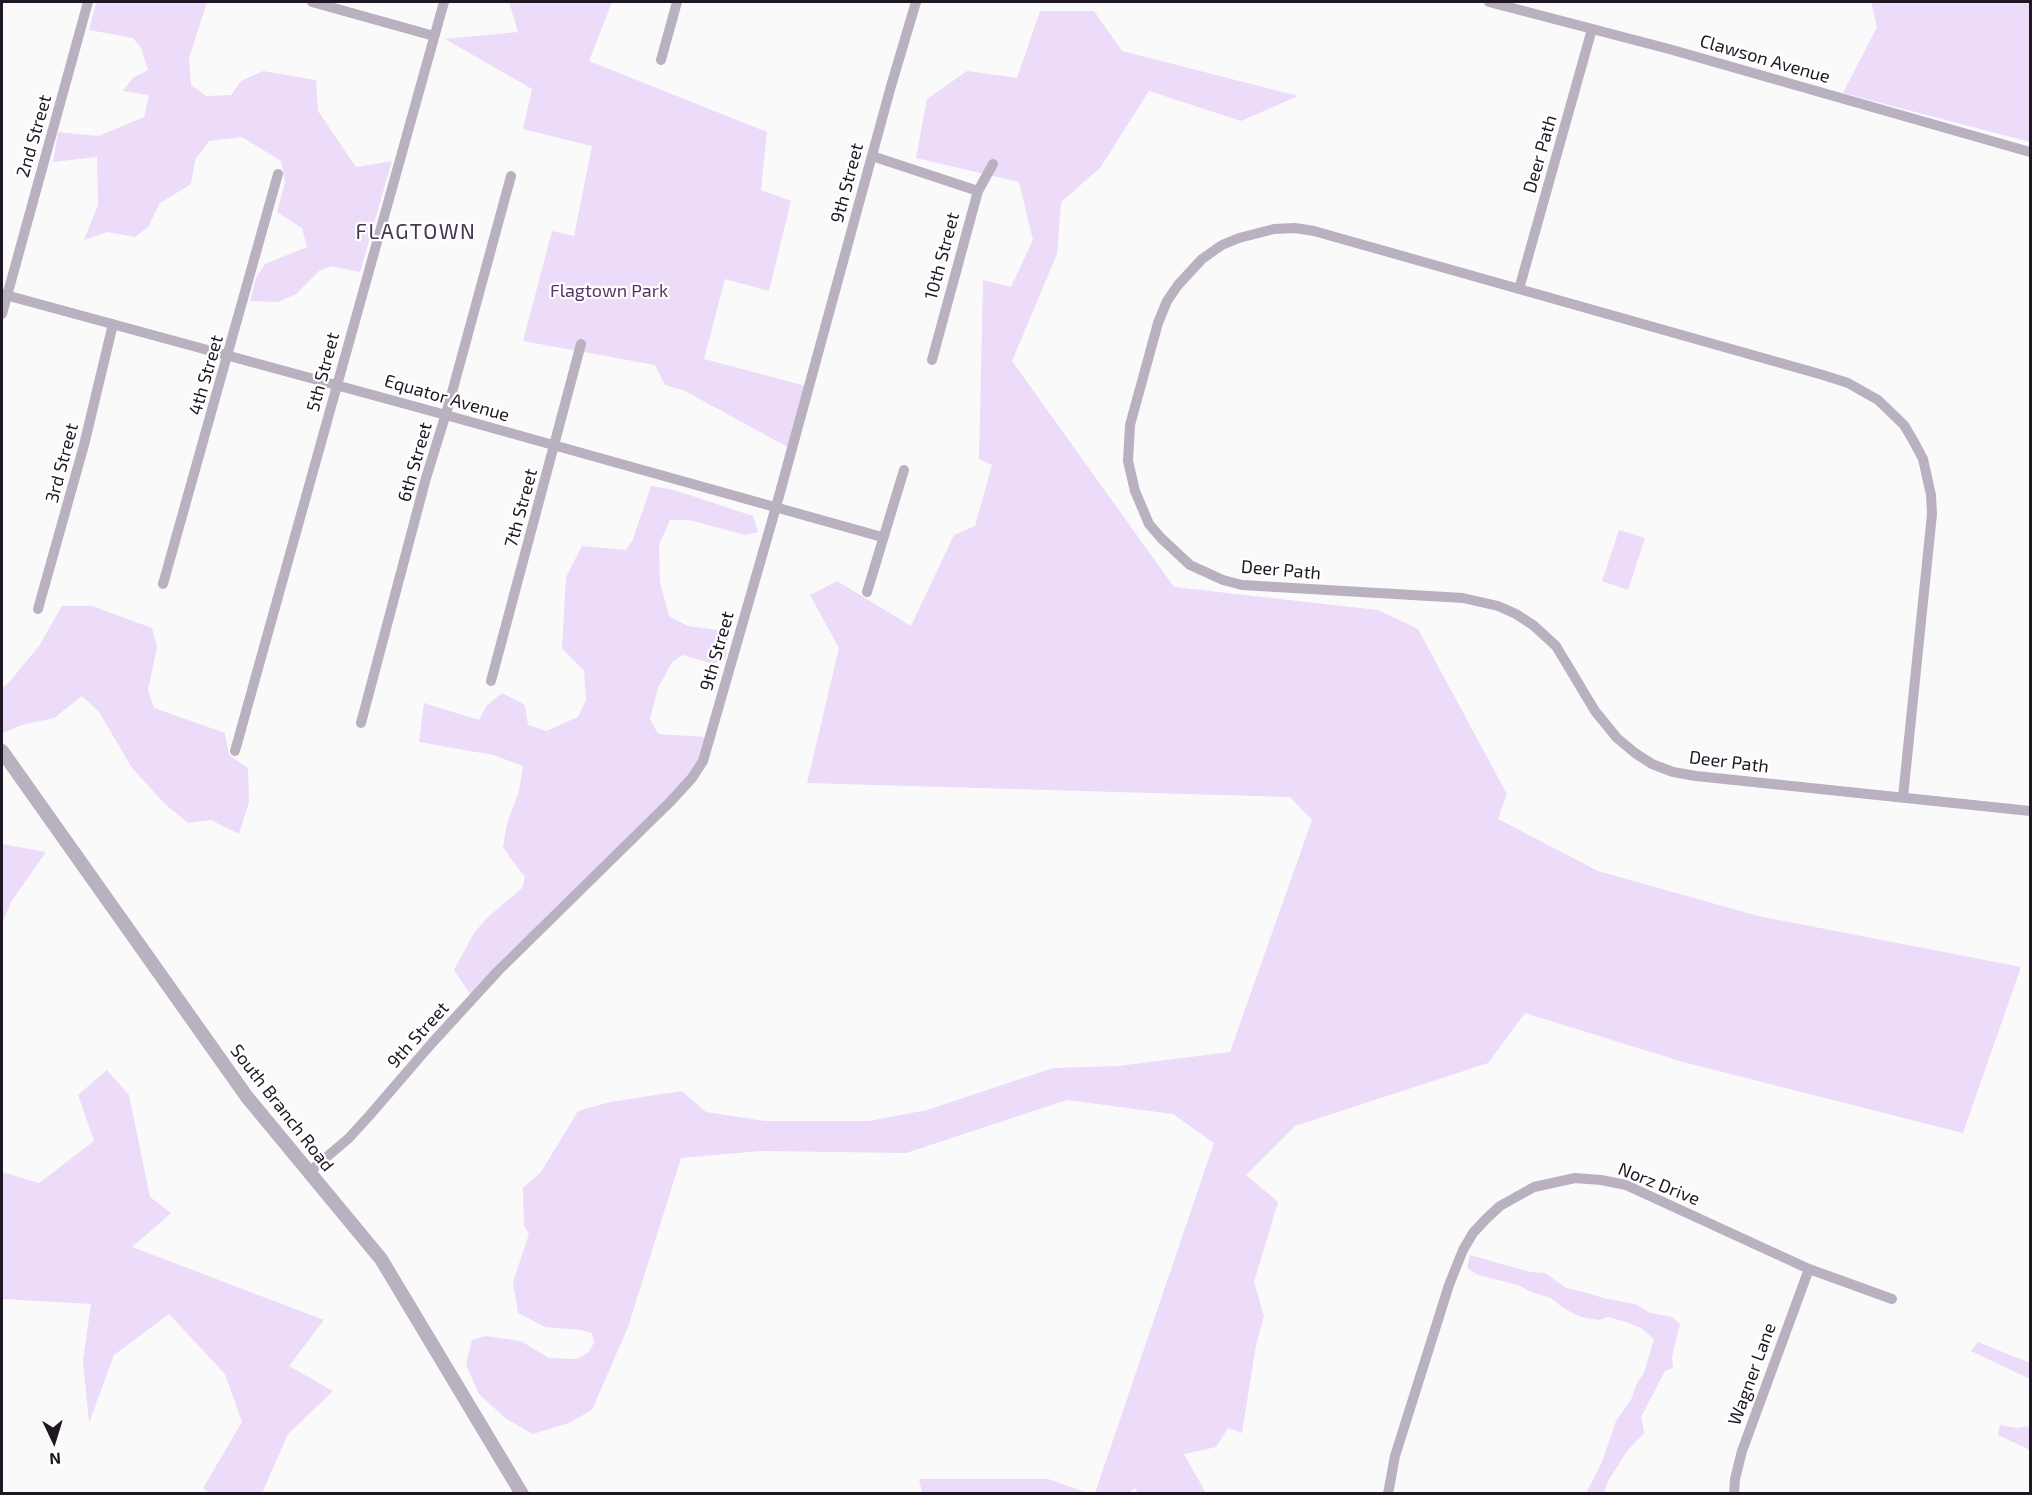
<!DOCTYPE html>
<style>
body{margin:0}
#map{position:relative;width:2032px;height:1495px;overflow:hidden;background:#fafafa;font-family:"Exo 2",sans-serif}
canvas{display:block}
.frame{position:absolute;inset:0;border:3px solid #1f1824;pointer-events:none}
.north{position:absolute;left:24px;top:1411px;width:60px;height:60px;-webkit-text-stroke:4px #fff;paint-order:stroke;rotate:176deg;font-size:16px;font-weight:700;line-height:24px;text-align:center;color:#1f1824}
.north::after{content:'';display:block;margin:auto;width:21px;height:27px;background:#1f1824;clip-path:polygon(50% 0,100% 100%,50% 72%,0 100%)}
</style>
<div id="map">
<canvas width="2032" height="1495"></canvas>
<div class="frame"></div>
<div class="north">N</div>
</div>
<script>
const ctx = document.querySelector('canvas').getContext('2d');
ctx.lineJoin = 'round';
function paint(path, color) { ctx.fillStyle = color; ctx.fill(path, 'evenodd'); }
const poly = rows => new Path2D(rows.map(r => 'M' + r).join(''));
function trace(path, color, width, dash) { ctx.strokeStyle = color; ctx.lineWidth = width; ctx.lineCap = dash ? 'butt' : 'round'; ctx.setLineDash(dash || []); ctx.stroke(path); }
function label(font, color, halo, rows, align = 'center') {
  ctx.font = font + ' "Exo 2",sans-serif'; ctx.lineWidth = 4.5; ctx.setLineDash([]); ctx.textBaseline = 'middle'; ctx.strokeStyle = halo; ctx.fillStyle = color; for (const [text, x, y, turn = 0] of rows) {
    ctx.save(); ctx.translate(x, y); ctx.rotate((+turn || 0) * Math.PI / 180); ctx.textAlign = isNaN(turn) ? turn : align; if (halo) ctx.strokeText(text, 0, 0); ctx.fillText(text, 0, 0); ctx.restore();
  }
}
paint(poly([
 [113,2,207,2,189,58,191,85,206,96,231,95,241,81,263,71,316,80,318,111,356,167,392,161,360,272,331,266,319,271,296,294,278,302,250,301,256,278,265,264,307,247,302,228,277,212,285,182,281,161,242,137,209,141,195,160,191,184,160,203,148,227,135,237,108,232,84,240,98,205,97,157,53,162,58,132,99,136,144,117,149,95,123,91,133,78,148,70,141,48,133,38,89,30,96,3],
 [509,2,612,2,589,61,767,132,761,190,791,201,769,291,725,279,704,359,806,386,791,449,685,391,665,385,655,365,523,341,552,231,574,236,592,146,523,129,532,89,445,39,518,32],
 [1871,2,2030,2,2030,142,1843,93,1877,27],
 [1040,11,1094,11,1122,51,1298,96,1241,121,1149,91,1100,168,1061,202,1057,254,1012,361,1174,587,1378,610,1418,629,1507,794,1498,819,1598,871,1758,916,2021,967,1963,1133,1683,1062,1525,1013,1488,1063,1295,1126,1246,1175,1278,1202,1254,1282,1264,1316,1256,1345,1242,1433,1228,1428,1216,1447,1184,1454,1206,1493,1138,1493,1135,1488,1129,1493,1095,1493,1214,1143,1173,1114,1067,1100,906,1153,761,1151,681,1158,628,1327,592,1410,569,1423,533,1434,505,1418,479,1394,466,1365,472,1340,485,1336,521,1341,549,1358,576,1359,588,1353,594,1343,592,1333,581,1330,545,1327,518,1313,513,1282,529,1234,524,1226,523,1188,541,1172,578,1111,610,1102,682,1091,706,1112,765,1121,869,1121,927,1110,1053,1068,1118,1066,1230,1052,1312,820,1290,797,807,783,839,648,810,595,837,581,911,626,954,535,975,526,992,465,979,459,983,280,1011,287,1033,240,1019,182,916,158,927,99,967,71,1017,78],
 [651,486,674,490,753,516,758,532,745,535,689,520,670,520,659,545,660,582,669,616,688,626,718,630,728,638,726,657,713,664,683,655,672,662,658,688,650,719,658,734,706,737,700,760,687,779,470,994,454,970,474,933,487,918,522,888,525,877,514,863,503,847,507,824,519,791,523,766,493,755,419,742,424,703,479,720,487,705,502,693,525,705,528,725,546,731,578,717,586,700,584,671,562,648,566,577,582,546,626,550,633,539],
 [1619,530,1645,538,1628,590,1602,581],
 [62,606,92,606,152,628,157,647,148,690,154,708,225,733,229,755,248,768,249,802,239,834,211,820,188,823,166,805,132,768,99,712,82,696,54,718,22,725,2,733,2,689,10,681,39,646],
 [2,844,46,852,11,902,2,924],
 [107,1070,129,1095,150,1197,171,1213,132,1247,324,1320,289,1366,333,1391,288,1434,262,1493,209,1493,203,1488,242,1422,225,1374,169,1314,114,1355,89,1423,83,1360,91,1304,2,1299,2,1172,39,1183,94,1141,78,1095],
 [1470,1255,1530,1272,1545,1273,1566,1288,1588,1293,1603,1298,1635,1304,1651,1313,1672,1317,1680,1324,1672,1357,1673,1368,1665,1371,1641,1417,1644,1433,1627,1451,1608,1481,1604,1493,1586,1493,1602,1462,1616,1421,1631,1400,1637,1383,1644,1373,1654,1339,1641,1328,1626,1322,1608,1317,1599,1320,1581,1317,1563,1308,1551,1298,1531,1292,1518,1285,1478,1275,1467,1268],
 [1978,1342,2030,1363,2030,1379,1971,1351],
 [2000,1425,2017,1428,2030,1426,2030,1450,1998,1435],
 [919,1479,1048,1479,1088,1493,922,1493]
]), '#ecdbf9');
trace(poly([
 [312,2,434,36],
 [1489,2,1669,49,2030,152],
 [661,60,677,2],
 [872,156,978,191],
 [1519,289,1592,29],
 [2,294,446,415,882,537],
 [2,314,88,2],
 [932,360,978,191,993,164],
 [163,584,278,174],
 [867,592,904,470],
 [38,609,84,445,113,324],
 [491,681,581,344],
 [361,723,426,478,448,407,511,176],
 [235,751,444,2],
 [1903,797,1932,514,1931,495,1923,459,1914,442,1904,425,1878,400,1848,383,1823,375,1314,231,1295,228,1274,229,1239,238,1222,245,1202,259,1178,285,1167,301,1158,323,1130,425,1128,461,1135,491,1149,524,1161,538,1190,565,1223,580,1242,585,1463,598,1498,606,1516,614,1533,625,1556,646,1595,711,1617,738,1635,753,1652,764,1673,772,1696,776,2030,811],
 [309,1172,349,1138,369,1116,432,1043,498,971,670,802,692,778,703,761,776,507,891,86,916,2],
 [1388,1494,1395,1456,1449,1285,1463,1250,1473,1233,1485,1220,1500,1206,1534,1187,1575,1178,1601,1180,1626,1185,1809,1269,1892,1299],
 [1734,1494,1735,1479,1742,1451,1809,1269]
]), '#b9b1c0', 10);
trace(poly([
 [2,751,247,1097,381,1259,522,1494]
]), '#b9b1c0', 14);
label('18px', '#1f1824', '#fff', [
 ["Clawson Avenue",1765,59,16],
 ["2nd Street",34,136,-74],
 ["Deer Path",1540,154,-74],
 ["9th Street",847,183,-75],
 ["10th Street",942,256,-75],
 ["5th Street",323,372,-75],
 ["4th Street",206,375,-74],
 ["Equator Avenue",447,398,16],
 ["6th Street",415,462,-74],
 ["3rd Street",62,463,-75],
 ["7th Street",521,508,-75],
 ["Deer Path",1281,570,5],
 ["9th Street",717,651,-74],
 ["Deer Path",1729,762,7],
 ["9th Street",418,1035,-48],
 ["South Branch Road",282,1108,52],
 ["Norz Drive",1659,1184,22],
 ["Wagner Lane",1752,1374,-70]
]);
label('18px', '#523765', '#fff', [
 ["Flagtown Park",609,291]
]);
ctx.letterSpacing = '1.5px';
label('21px', '#453651', '#fff', [
 ["FLAGTOWN",416,232]
]);
ctx.letterSpacing = '0px';
</script>
